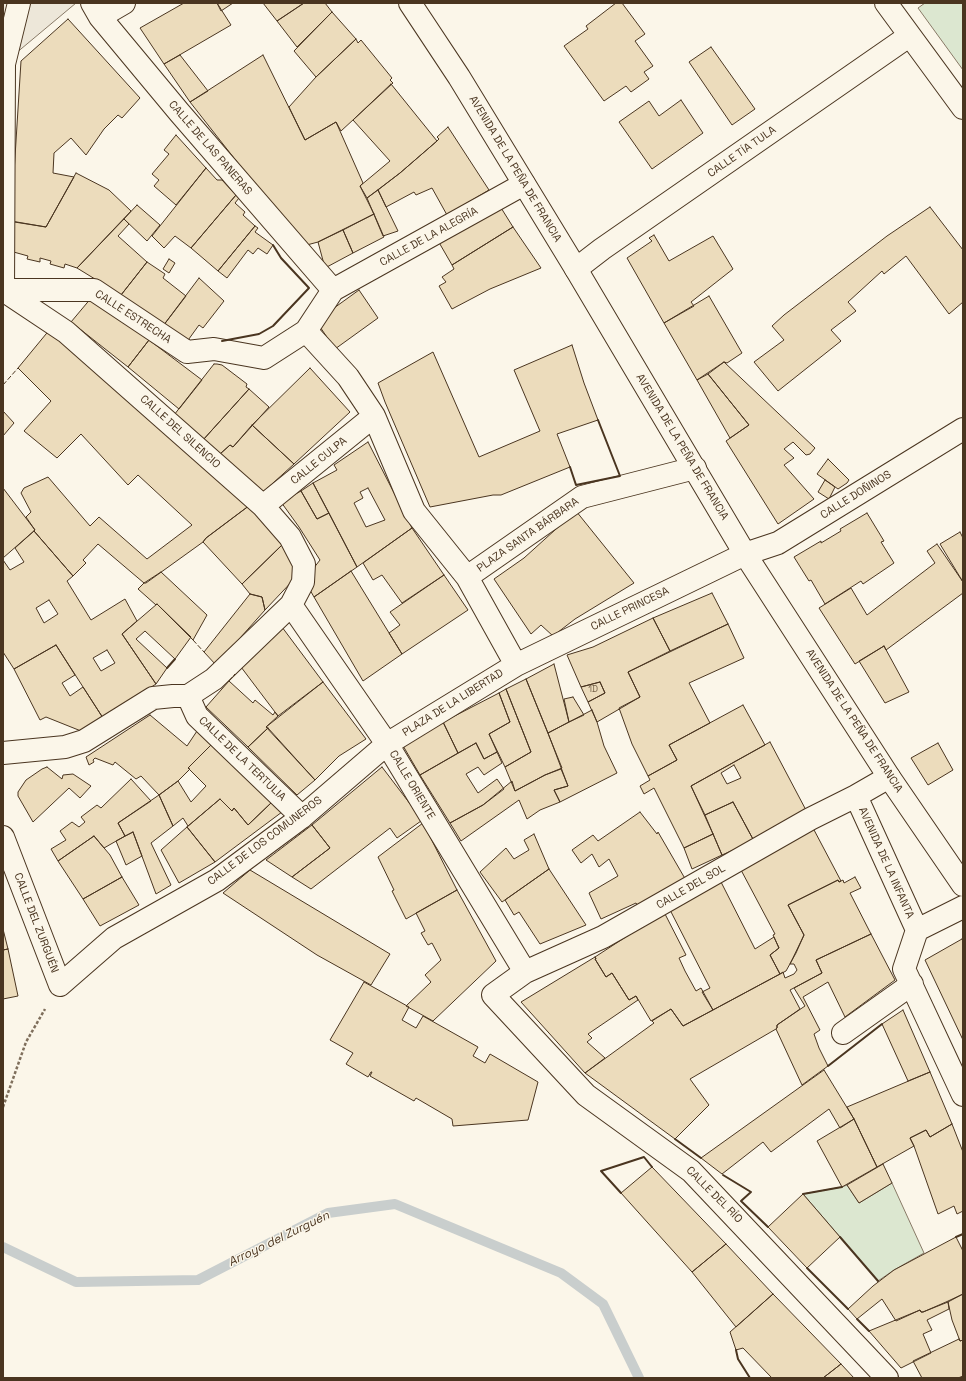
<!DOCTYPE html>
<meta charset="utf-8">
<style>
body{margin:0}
#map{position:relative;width:966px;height:1381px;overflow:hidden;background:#fbf6e9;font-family:"Space Grotesk",sans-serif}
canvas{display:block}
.frame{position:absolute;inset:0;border:4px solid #4a3520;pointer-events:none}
</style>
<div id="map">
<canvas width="966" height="1381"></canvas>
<div class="frame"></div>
</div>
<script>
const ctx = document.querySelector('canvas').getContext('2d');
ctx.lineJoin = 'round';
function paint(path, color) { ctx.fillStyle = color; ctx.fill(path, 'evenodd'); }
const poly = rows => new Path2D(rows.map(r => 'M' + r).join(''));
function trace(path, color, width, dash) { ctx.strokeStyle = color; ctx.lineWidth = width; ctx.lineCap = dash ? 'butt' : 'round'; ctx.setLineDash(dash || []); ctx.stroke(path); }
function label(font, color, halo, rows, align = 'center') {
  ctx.font = font + ' "Space Grotesk",sans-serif'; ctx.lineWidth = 3; ctx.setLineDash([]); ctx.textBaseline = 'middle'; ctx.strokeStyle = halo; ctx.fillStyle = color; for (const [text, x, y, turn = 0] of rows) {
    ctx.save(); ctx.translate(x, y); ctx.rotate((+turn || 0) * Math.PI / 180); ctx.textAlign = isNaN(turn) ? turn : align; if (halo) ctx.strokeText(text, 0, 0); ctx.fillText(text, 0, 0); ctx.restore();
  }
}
const green = poly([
 [925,3,963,3,963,70,918,8,925,3],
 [892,1183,924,1253,894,1270,878,1281,803,1194,842,1187,847,1185,859,1203,892,1183]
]);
paint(green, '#dce7d0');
trace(green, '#887966', 1);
const parking = poly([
 [3,3,76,3,3,64,3,3]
]);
paint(parking, '#ede7d9');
trace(parking, '#887966', 1);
trace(poly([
 [3,1247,76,1282,198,1280,328,1213,395,1204,561,1273,603,1304,639,1378]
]), '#c9cecd', 10);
const building = poly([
 [184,3,217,3,231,25,164,64,140,28,184,3],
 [217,3,233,3,221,11,217,3],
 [263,3,304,3,277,21,263,3],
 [304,3,325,3,332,12,297,47,277,21,304,3],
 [616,3,622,3,645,34,635,41,653,66,644,72,649,79,631,92,626,86,604,101,564,46,588,29,586,26,616,3],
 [332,12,356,39,316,77,294,51,332,12],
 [68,19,140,98,122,118,118,115,104,129,86,155,71,138,54,153,53,173,74,177,46,227,11,221,21,61,68,19],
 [356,39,358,43,361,40,392,78,390,80,393,83,341,131,336,122,305,140,289,107,316,77,356,39],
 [711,47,755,109,732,125,689,62,711,47],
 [180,55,208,91,190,102,164,64,180,55],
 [263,55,305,140,336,122,363,183,360,186,374,214,318,242,303,246,190,102,263,55],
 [391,84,437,141,400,173,367,198,360,186,390,161,353,120,391,84],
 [681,100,703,133,652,169,619,122,649,101,659,116,681,100],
 [448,127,489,190,447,215,432,188,416,195,414,192,386,207,378,190,400,173,437,141,439,139,437,137,448,127],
 [176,135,206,168,176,205,154,186,159,180,152,174,169,154,164,150,176,135],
 [206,168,217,180,222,180,236,195,191,248,175,236,164,248,152,236,206,168],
 [76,173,109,190,131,211,77,268,65,264,64,268,50,264,51,261,40,258,40,262,27,259,28,256,10,251,8,221,46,227,76,173],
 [378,190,398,231,383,236,367,198,378,190],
 [236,195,239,198,235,203,245,212,243,215,255,226,218,271,191,248,236,195],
 [498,203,513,227,452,265,437,239,498,203],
 [137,205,160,225,147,241,124,219,137,205],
 [930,207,963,250,963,302,949,314,906,256,884,274,882,271,848,302,856,311,831,330,841,341,778,391,754,362,784,340,772,326,784,315,887,236,930,207],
 [374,214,384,237,353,253,343,230,374,214],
 [124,219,129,224,118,236,147,262,121,295,77,268,124,219],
 [255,226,258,228,255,232,273,245,267,254,258,248,253,254,248,250,227,278,218,271,255,226],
 [513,227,541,268,490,289,452,309,439,286,446,282,442,277,454,269,452,265,513,227],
 [343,230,353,253,325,268,318,242,343,230],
 [654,235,669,261,713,236,733,269,691,302,694,306,664,323,627,258,652,241,649,238,654,235],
 [169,259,175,263,169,273,163,269,169,259],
 [147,262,165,274,163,278,186,296,163,326,121,295,147,262],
 [199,278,224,301,203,328,199,325,186,343,163,326,199,278],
 [359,290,378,318,335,349,316,321,359,290],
 [709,296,742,353,727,363,724,362,697,380,664,323,709,296],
 [92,297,149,340,128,367,71,322,92,297],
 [51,328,250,505,206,538,203,542,146,583,144,583,98,544,83,560,86,563,73,576,34,531,35,530,26,517,31,512,21,493,24,488,48,477,90,526,99,517,147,559,192,525,138,475,128,485,81,434,57,458,24,431,51,401,18,368,51,328],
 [149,340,202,380,179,409,128,367,149,340],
 [572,345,584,383,598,420,557,434,570,467,501,495,493,495,430,507,385,402,378,383,433,352,479,457,540,431,514,370,572,345],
 [724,362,815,448,810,454,806,455,793,442,784,449,794,458,784,465,814,499,778,524,726,441,749,425,708,374,724,362],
 [214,364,217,364,222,365,247,384,246,387,249,389,203,440,174,415,214,364],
 [310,368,350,412,294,464,252,425,310,368],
 [708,374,749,425,730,438,697,380,708,374],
 [249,389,269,407,233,447,230,445,220,454,203,440,249,389],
 [3,411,14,423,3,436,3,411],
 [252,425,294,464,261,494,220,454,230,445,233,447,252,425],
 [368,442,412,528,357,567,313,483,337,470,334,465,368,442],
 [368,488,385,520,366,527,354,503,363,498,360,492,368,488],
 [828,459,849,480,847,483,838,489,817,474,828,459],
 [825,480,835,487,829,499,818,492,825,480],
 [313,483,329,513,317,519,301,491,313,483],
 [3,488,35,530,3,558,3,488],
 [301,491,317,519,329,513,357,567,314,597,310,590,313,569,320,560,299,527,281,502,301,491],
 [250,505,282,545,242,584,203,542,206,538,250,505],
 [576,511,634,583,575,619,553,636,541,625,531,634,494,579,524,558,576,511],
 [867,513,884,541,881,542,894,563,863,584,861,581,825,604,811,580,809,581,794,557,821,541,821,543,841,531,840,529,867,513],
 [412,528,444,575,402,603,382,575,373,580,363,563,412,528],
 [34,531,73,576,67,581,91,620,125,599,137,621,122,634,156,684,103,718,56,645,14,669,3,652,3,560,10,570,24,562,15,548,34,531],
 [49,600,58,614,44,623,36,608,49,600],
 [107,650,115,663,101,671,93,658,107,650],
 [960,532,963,538,963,582,940,544,960,532],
 [937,544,963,582,963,593,886,650,884,646,855,664,819,608,851,588,867,615,935,563,927,551,937,544],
 [282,545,299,574,265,610,262,597,250,594,242,584,282,545],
 [351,571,402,654,363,681,314,597,351,571],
 [161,572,207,615,193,640,157,604,156,605,138,589,144,583,161,572],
 [444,575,468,610,402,654,389,633,400,625,390,612,444,575],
 [712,593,728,624,670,651,653,618,712,593],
 [250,594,262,597,265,610,216,665,204,652,250,594],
 [157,604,191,637,175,659,145,631,136,639,167,668,156,684,122,634,157,604],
 [653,618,670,651,628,672,640,697,597,722,588,702,605,693,600,682,581,687,567,655,593,647,653,618],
 [279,623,323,682,278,716,241,667,279,623],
 [728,624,744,658,689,683,710,723,669,745,677,760,648,776,632,744,619,708,640,697,628,672,728,624],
 [56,645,75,675,62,683,70,696,83,687,103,718,81,731,46,717,40,720,14,669,56,645],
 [884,646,909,692,885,703,859,661,884,646],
 [554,664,569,722,548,733,526,679,554,664],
 [526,679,562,768,545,775,515,791,505,767,531,752,506,689,526,679],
 [229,681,253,703,255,700,273,715,275,712,278,716,266,727,268,728,248,747,206,707,229,681],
 [323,682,366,739,339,756,315,780,266,727,323,682],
 [600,682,605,693,588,702,581,687,600,682],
 [506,689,531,752,505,767,489,734,510,722,499,693,506,689],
 [499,693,510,722,489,734,497,752,484,759,476,743,458,753,443,722,499,693],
 [573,697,584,715,569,722,564,699,573,697],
 [743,705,765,745,691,786,713,834,684,848,654,788,644,794,640,786,650,780,648,776,677,760,669,745,743,705],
 [592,710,597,722,604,746,617,773,560,802,554,790,568,786,548,733,592,710],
 [150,715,187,746,197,731,212,744,188,768,190,769,178,781,159,795,141,776,136,779,115,762,113,765,95,758,93,760,94,762,89,765,86,757,150,715],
 [443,722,458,753,420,775,402,744,443,722],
 [268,728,315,780,297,795,248,747,268,728],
 [770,742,807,812,754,841,733,802,705,815,691,786,770,742],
 [734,765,741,778,727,784,721,773,734,765],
 [476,743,484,759,497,752,502,763,484,775,478,767,466,774,478,793,497,779,504,789,483,805,450,823,420,775,476,743],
 [938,743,953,770,928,785,911,758,938,743],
 [212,744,272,802,248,825,234,808,232,811,220,799,188,826,183,818,173,826,159,795,178,781,191,802,206,786,188,768,212,744],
 [47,767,62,779,63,775,73,774,91,786,80,798,69,788,33,822,18,796,18,792,26,780,42,769,47,767],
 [382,767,417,813,421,821,397,838,390,828,311,889,292,877,330,848,312,825,382,767],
 [561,769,568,786,554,790,560,802,540,810,527,819,519,800,461,841,450,823,483,805,512,781,515,791,545,775,561,769],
 [131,779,151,801,118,823,125,836,104,848,94,836,58,861,51,849,66,840,60,831,72,822,79,827,85,822,81,817,97,805,101,808,131,779],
 [159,795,173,826,151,843,171,885,156,894,133,832,125,836,118,823,159,795],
 [220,799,232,811,234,808,248,825,272,802,282,812,215,862,187,827,220,799],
 [733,802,754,841,722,855,705,815,733,802],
 [640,812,657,834,658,832,687,882,638,906,636,903,601,919,589,893,618,876,609,859,599,867,592,854,581,863,572,850,593,835,598,841,640,812],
 [423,823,457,890,406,919,392,891,394,890,378,857,423,823],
 [312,825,330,848,292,877,266,860,312,825],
 [187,827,215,862,179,883,161,850,187,827],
 [813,828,841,881,839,882,838,880,788,905,804,935,796,953,786,971,780,974,770,955,779,948,773,935,775,934,741,870,813,828],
 [133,832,142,856,126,865,116,841,133,832],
 [534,834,549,869,502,902,480,872,506,848,514,859,529,850,524,840,534,834],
 [713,834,722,855,692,869,684,848,713,834],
 [94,836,110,855,122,877,83,899,58,861,94,836],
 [549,869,586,925,540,944,519,912,514,915,505,900,549,869],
 [250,870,390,954,371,985,317,955,223,893,250,870],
 [122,877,139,905,100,926,83,899,122,877],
 [855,877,861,888,850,893,871,934,816,960,822,973,790,990,800,1009,777,1025,777,1028,776,1029,690,1079,709,1105,675,1139,585,1073,654,1023,652,1021,671,1009,683,1026,780,974,783,972,785,978,794,974,797,970,794,964,790,964,804,935,788,905,838,880,839,882,843,880,844,883,855,877],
 [720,880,755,949,774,937,779,948,770,955,780,974,713,1010,702,992,710,988,668,906,720,880],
 [457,890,496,961,433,1021,406,1006,431,982,425,975,441,960,432,943,428,945,421,933,425,931,416,913,457,890],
 [664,912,686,955,679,958,685,971,696,991,701,988,713,1010,683,1026,671,1009,651,1021,636,996,629,1000,612,973,606,977,595,959,596,959,595,957,664,912],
 [3,929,8,949,3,950,3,929],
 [871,934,895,980,845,1017,828,982,803,997,820,1030,814,1034,819,1048,828,1066,802,1085,776,1029,777,1028,777,1025,805,1006,794,988,822,973,816,960,871,934],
 [962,939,963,941,963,1040,925,960,962,939],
 [8,949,18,996,3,999,3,950,8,949],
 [595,957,596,959,595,959,606,977,612,973,629,1000,636,996,638,1000,588,1034,592,1038,587,1042,605,1058,585,1073,521,1002,595,957],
 [364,982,409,1007,402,1020,416,1028,423,1016,478,1047,473,1056,485,1063,490,1054,538,1082,528,1120,453,1126,452,1119,416,1098,414,1101,370,1076,372,1072,371,1072,368,1077,346,1064,353,1053,330,1040,364,982],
 [903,1010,930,1072,908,1081,882,1024,903,1010],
 [824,1070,854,1119,840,1128,829,1109,771,1152,763,1142,722,1174,701,1158,824,1070],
 [930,1072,952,1124,930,1137,926,1130,910,1138,914,1146,877,1167,854,1119,847,1107,930,1072],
 [854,1119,877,1167,842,1187,817,1141,854,1119],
 [952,1124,963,1152,963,1211,957,1214,954,1206,938,1214,914,1146,910,1138,926,1130,930,1137,952,1124],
 [883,1164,892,1183,859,1203,847,1185,883,1164],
 [652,1167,726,1244,692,1272,621,1193,652,1167],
 [803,1194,840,1237,807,1268,768,1227,803,1194],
 [956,1237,963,1251,963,1294,946,1302,923,1312,921,1312,920,1310,896,1321,882,1299,857,1319,848,1309,873,1286,894,1270,956,1237],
 [726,1244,773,1294,736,1327,692,1272,726,1244],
 [773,1294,841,1364,823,1378,772,1378,743,1348,736,1350,730,1332,773,1294],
 [963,1294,963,1340,960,1341,952,1320,948,1302,963,1294],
 [948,1302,949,1309,927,1320,932,1330,923,1334,931,1353,901,1368,869,1331,920,1310,921,1312,923,1312,948,1302],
 [959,1339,960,1341,963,1340,963,1376,958,1378,922,1378,913,1361,959,1339],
 [841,1364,854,1378,823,1378,841,1364]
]);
paint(building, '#ecdcbc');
trace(building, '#4a3520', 1);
const minor = poly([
 [92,3,100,17,179,112,333,290],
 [886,3,963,108],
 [100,17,124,3],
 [576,269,602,249,909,36],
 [3,290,94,290,187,352,214,349,264,358,306,331,333,290,524,184],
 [3,292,4,64,19,3],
 [306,331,348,377,374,416,414,511,467,577,516,665],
 [263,506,374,416],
 [467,577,582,497,695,468],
 [291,605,387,744,525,972],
 [188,696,197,716,302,817],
 [3,753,65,747,84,741,153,698,173,696,188,696,214,679,291,605,303,582,304,564,290,537,263,506,66,332,3,290],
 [856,796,917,930,904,969,963,1095],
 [3,837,60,985,114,938,217,880,302,817,387,744,516,665,745,554,778,543,963,429],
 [917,930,963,907],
 [843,1033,912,984],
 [887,1378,691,1171,586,1095,493,995,525,972,603,937,810,819,856,796,889,777]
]);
const major = poly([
 [410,3,459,77,576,269,745,554,889,777,963,885]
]);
trace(minor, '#4a3520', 24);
trace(major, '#4a3520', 24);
trace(poly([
 [3,1107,26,1042,45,1009]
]), '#7f6f5c', 2.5, [3, 2]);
trace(minor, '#fbf6e9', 22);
trace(major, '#fbf6e9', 22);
trace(poly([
 [3,385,18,368],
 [193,640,204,652],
 [229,681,235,674]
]), '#4a3520', 1, [5, 2]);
trace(poly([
 [222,341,259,334,273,326,309,288,281,258,273,245],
 [570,467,576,485,620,476,598,420],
 [167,668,175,659],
 [828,1066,882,1024],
 [675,1139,701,1158],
 [723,1175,751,1192,741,1201,768,1227],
 [621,1193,601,1171,644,1157,652,1167],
 [803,1194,842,1187],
 [840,1237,878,1281],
 [956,1237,963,1234],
 [807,1268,848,1309],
 [857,1319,869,1331],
 [736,1350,738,1359,750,1378]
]), '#4a3520', 2);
label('9px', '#725f47', null, [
 ["1D",593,690]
]);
label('11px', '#4a3520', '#fbf6e9', [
 ["CALLE DE LAS PANERAS",210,148,49],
 ["CALLE TÍA TULA",742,152,-35],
 ["AVENIDA DE LA PEÑA DE FRANCIA",515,169,59],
 ["CALLE DE LA ALEGRÍA",429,237,-29],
 ["CALLE ESTRECHA",133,317,33],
 ["CALLE DEL SILENCIO",180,432,42],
 ["AVENIDA DE LA PEÑA DE FRANCIA",682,447,59],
 ["CALLE CULPA",319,461,-39],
 ["CALLE DOÑINOS",856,495,-32],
 ["PLAZA SANTA BÁRBARA",528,535,-35],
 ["CALLE PRINCESA",630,609,-26],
 ["PLAZA DE LA LIBERTAD",453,703,-32],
 ["AVENIDA DE LA PEÑA DE FRANCIA",854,721,57],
 ["CALLE DE LA TERTULIA",242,759,44],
 ["CALLE ORIENTE",412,785,59],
 ["CALLE DE LOS COMUNEROS",265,841,-37],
 ["AVENIDA DE LA INFANTA",886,863,66],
 ["CALLE DEL SOL",691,887,-30],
 ["CALLE DEL ZURGUÉN",36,923,69],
 ["CALLE DEL RÍO",714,1195,45]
]);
label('italic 12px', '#4a3520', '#fbf6e9', [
 ["Arroyo del Zurguén",279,1239,-26]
]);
</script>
